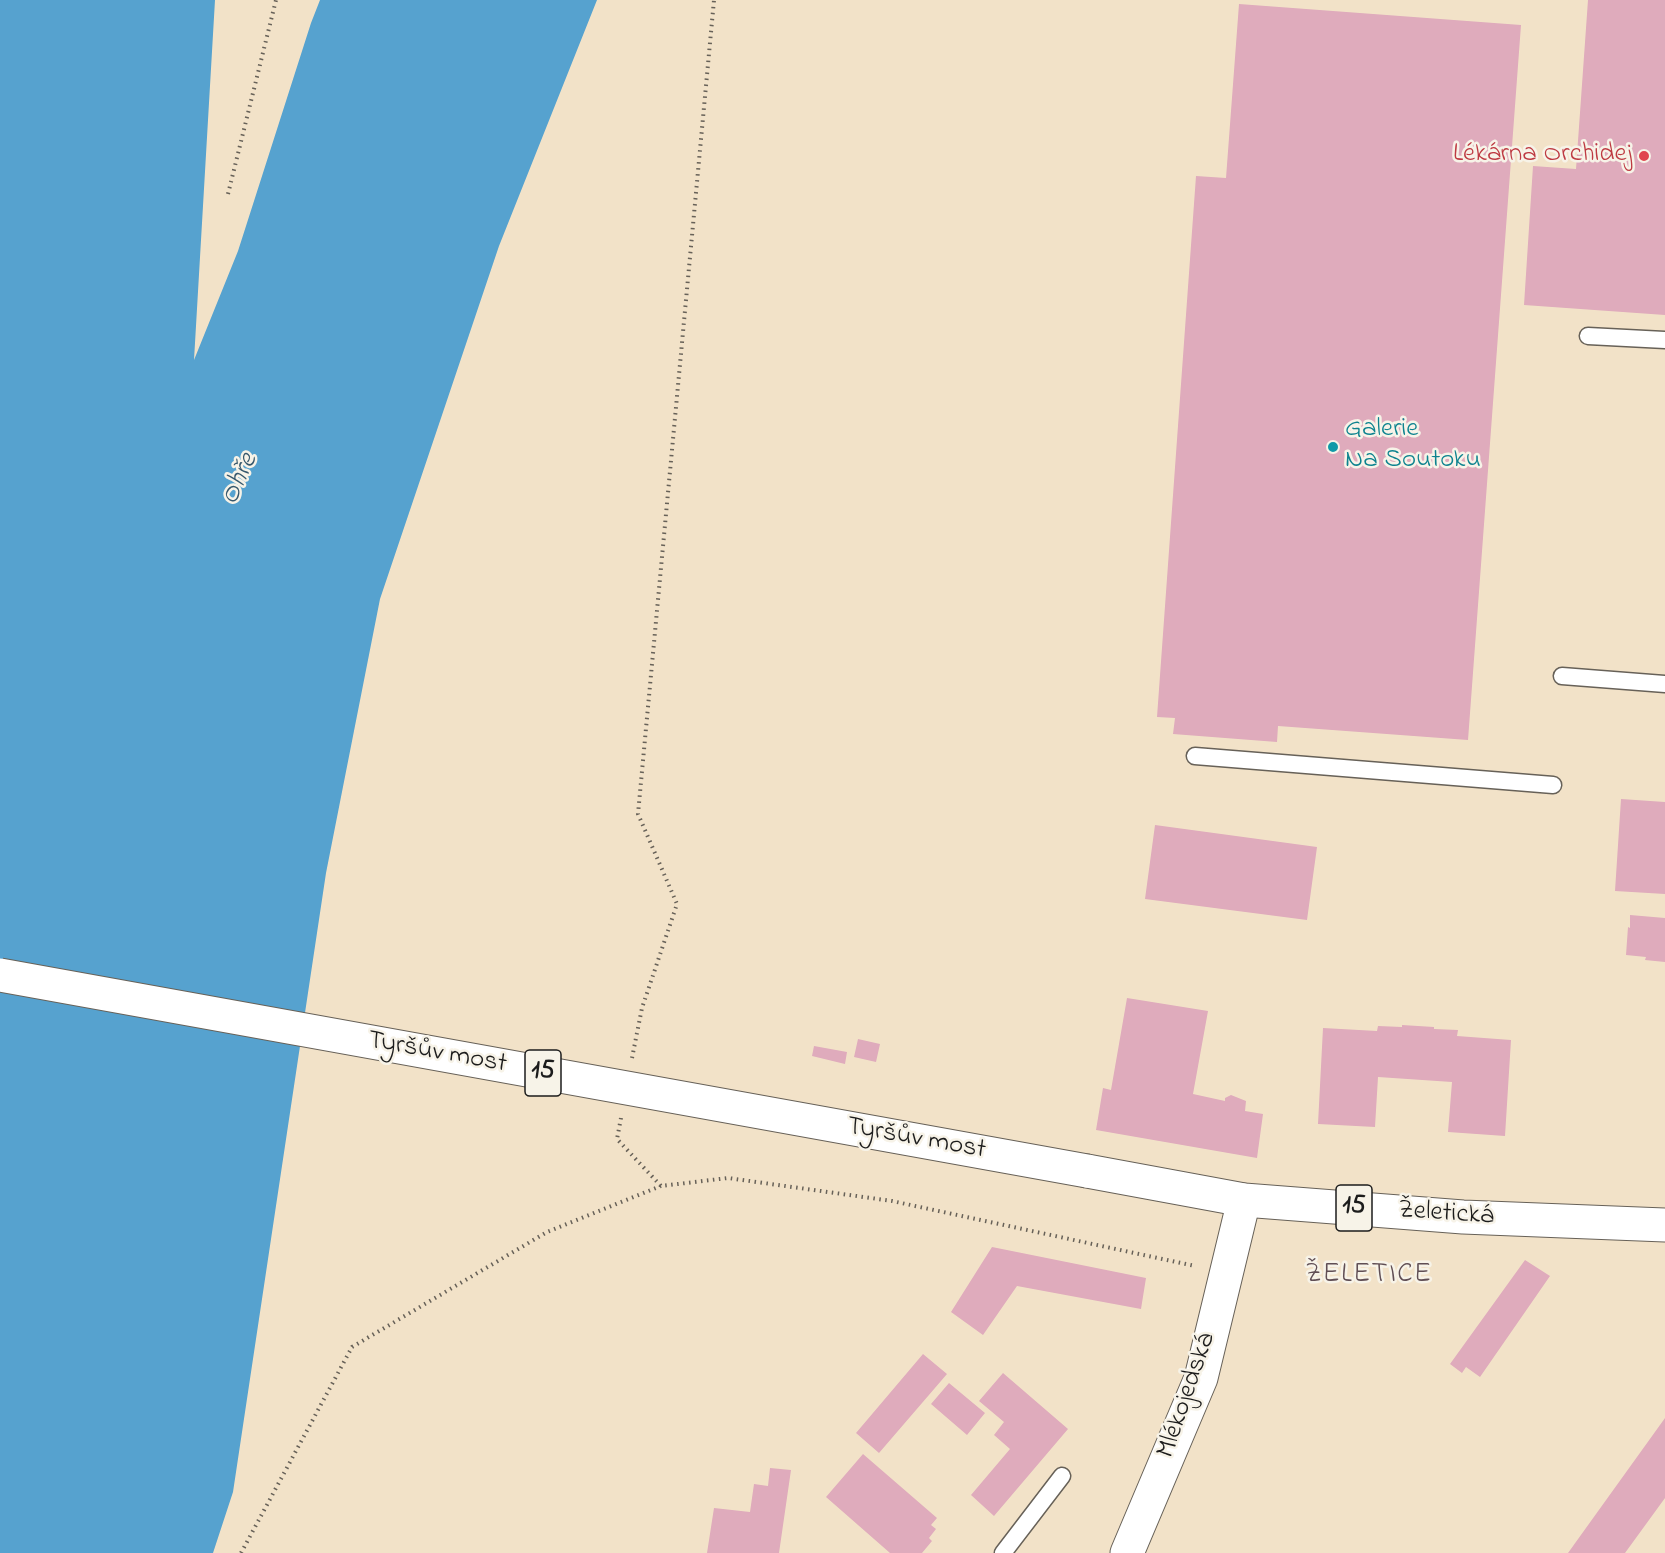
<!DOCTYPE html>
<meta charset="utf-8">
<style>
body{margin:0}
canvas{display:block;background:#f2e2c8}
</style>
<canvas width="1665" height="1553"></canvas>
<script>
const ctx = document.querySelector('canvas').getContext('2d');
ctx.lineJoin = 'round';
function paint(path, color) { ctx.fillStyle = color; ctx.fill(path, 'evenodd'); }
const poly = rows => new Path2D(rows.map(r => 'M' + r).join(''));
function trace(path, color, width, dash) { ctx.strokeStyle = color; ctx.lineWidth = width; ctx.lineCap = dash ? 'butt' : 'round'; ctx.setLineDash(dash || []); ctx.stroke(path); }
function label(font, color, halo, rows, align = 'center') {
  ctx.font = font + ' "Indie Flower",sans-serif'; ctx.lineWidth = 5; ctx.setLineDash([]); ctx.textBaseline = 'middle'; ctx.strokeStyle = halo; ctx.fillStyle = color; for (const [text, x, y, turn = 0] of rows) {
    ctx.save(); ctx.translate(x, y); ctx.rotate((+turn || 0) * Math.PI / 180); ctx.textAlign = isNaN(turn) ? turn : align; if (halo) ctx.strokeText(text, 0, 0); ctx.fillText(text, 0, 0); ctx.restore();
  }
}
paint(poly([
 [0,0,215,0,194,360,238,251,311,23,320,0,597,0,499,246,380,599,326,873,233,1492,213,1553,0,1553]
]), '#56a2cf');
paint(poly([
 [1588,0,1665,0,1665,315,1524,305,1533,166,1576,169],
 [1239,4,1521,25,1468,740,1278,726,1277,742,1173,734,1175,718,1157,717,1196,176,1226,178],
 [1621,799,1665,802,1665,894,1615,891],
 [1155,825,1317,847,1307,920,1145,899],
 [1630,915,1665,918,1665,962,1645,960,1646,957,1626,955,1628,927,1630,928],
 [1127,998,1208,1011,1193,1094,1225,1101,1225,1098,1231,1095,1246,1101,1245,1111,1263,1114,1257,1158,1096,1130,1103,1088,1111,1090],
 [1402,1025,1434,1027,1434,1029,1458,1030,1457,1036,1511,1040,1505,1136,1448,1132,1452,1082,1378,1077,1375,1127,1318,1124,1323,1028,1377,1031,1378,1026,1402,1027],
 [858,1039,880,1044,876,1062,854,1057],
 [814,1046,847,1052,845,1064,812,1056],
 [992,1247,1146,1278,1141,1309,1017,1286,983,1335,951,1312],
 [1525,1260,1550,1276,1480,1377,1466,1367,1462,1373,1450,1364],
 [923,1354,947,1374,879,1453,856,1433],
 [1003,1373,1068,1429,994,1516,971,1495,1010,1449,994,1435,1004,1422,979,1401],
 [949,1383,985,1413,967,1435,931,1404],
 [1665,1418,1665,1498,1625,1553,1568,1553],
 [863,1454,937,1518,931,1525,936,1529,929,1538,932,1541,922,1553,890,1553,826,1497],
 [770,1468,791,1470,779,1553,707,1553,714,1508,750,1512,754,1484,768,1486]
]), '#dfabbc');
const service = poly([
 [1588,336,1665,340],
 [1562,676,1665,684],
 [1195,756,1553,785],
 [1003,1553,1062,1476]
]);
const tertiary = poly([
 [1127,1553,1201,1378,1244,1200]
]);
const primary = poly([
 [1087,1171,1244,1200,1463,1217,1665,1225]
]);
trace(service, '#676158', 19);
trace(tertiary, '#676158', 35);
trace(primary, '#676158', 35);
trace(poly([
 [228,194,276,0],
 [632,1058,642,1008,677,904,638,814,714,0],
 [621,1118,617,1139,661,1186,728,1178,892,1201,1195,1266],
 [241,1553,352,1347,547,1232,661,1186]
]), '#676158', 4, [1.5, 4.5]);
trace(service, '#fff', 16);
trace(tertiary, '#fff', 33);
trace(primary, '#fff', 33);
const primaryBridge = poly([
 [0,975,1087,1171]
]);
trace(primaryBridge, '#676158', 35, []);
trace(primaryBridge, '#fff', 33);
for (const [x, y, r, color] of [
 [1644,156,6,"#e0444e"],
 [1333,447,6,"#0f9aa8"]
]) { const dot = new Path2D(); dot.arc(x, y, r, 0, 2 * Math.PI); ctx.fillStyle = color; ctx.fill(dot); trace(dot, '#f7f3e8', 2); }
for (const [x, y, w] of [
 [543,1073,36],
 [1354,1208,36]
]) { const box = new Path2D(); box.roundRect(x - w / 2, y - 23, w, 46, 4.5); ctx.fillStyle = '#f7f3e8'; ctx.fill(box); trace(box, '#1c1c1c', 1.5); }
label('bold 26px', '#1c1c1c', null, [
 ["15",543,1073],
 ["15",1354,1208]
]);
label('27px', '#be3a42', '#f7f3e8', [
 ["Lékárna Orchidej",1632,156]
], 'right');
label('27px', '#0d838f', '#f7f3e8', [
 ["Galerie",1345,431],
 ["Na Soutoku",1345,462]
], 'left');
label('27px', '#1c1c1c', '#f7f3e8', [
 ["Tyršův most",437,1054,10],
 ["Tyršův most",916,1140,10],
 ["Želetická",1446,1215,4],
 ["Mlékojedská",1188,1396,-71]
]);
label('italic 28px', '#36586d', '#f7f3e8', [
 ["Ohře",241,480,-66]
]);
ctx.letterSpacing = '1.5px';
label('28px', '#604e54', '#f7f3e8', [
 ["ŽELETICE",1369,1276]
]);
ctx.letterSpacing = '0px';
</script>
